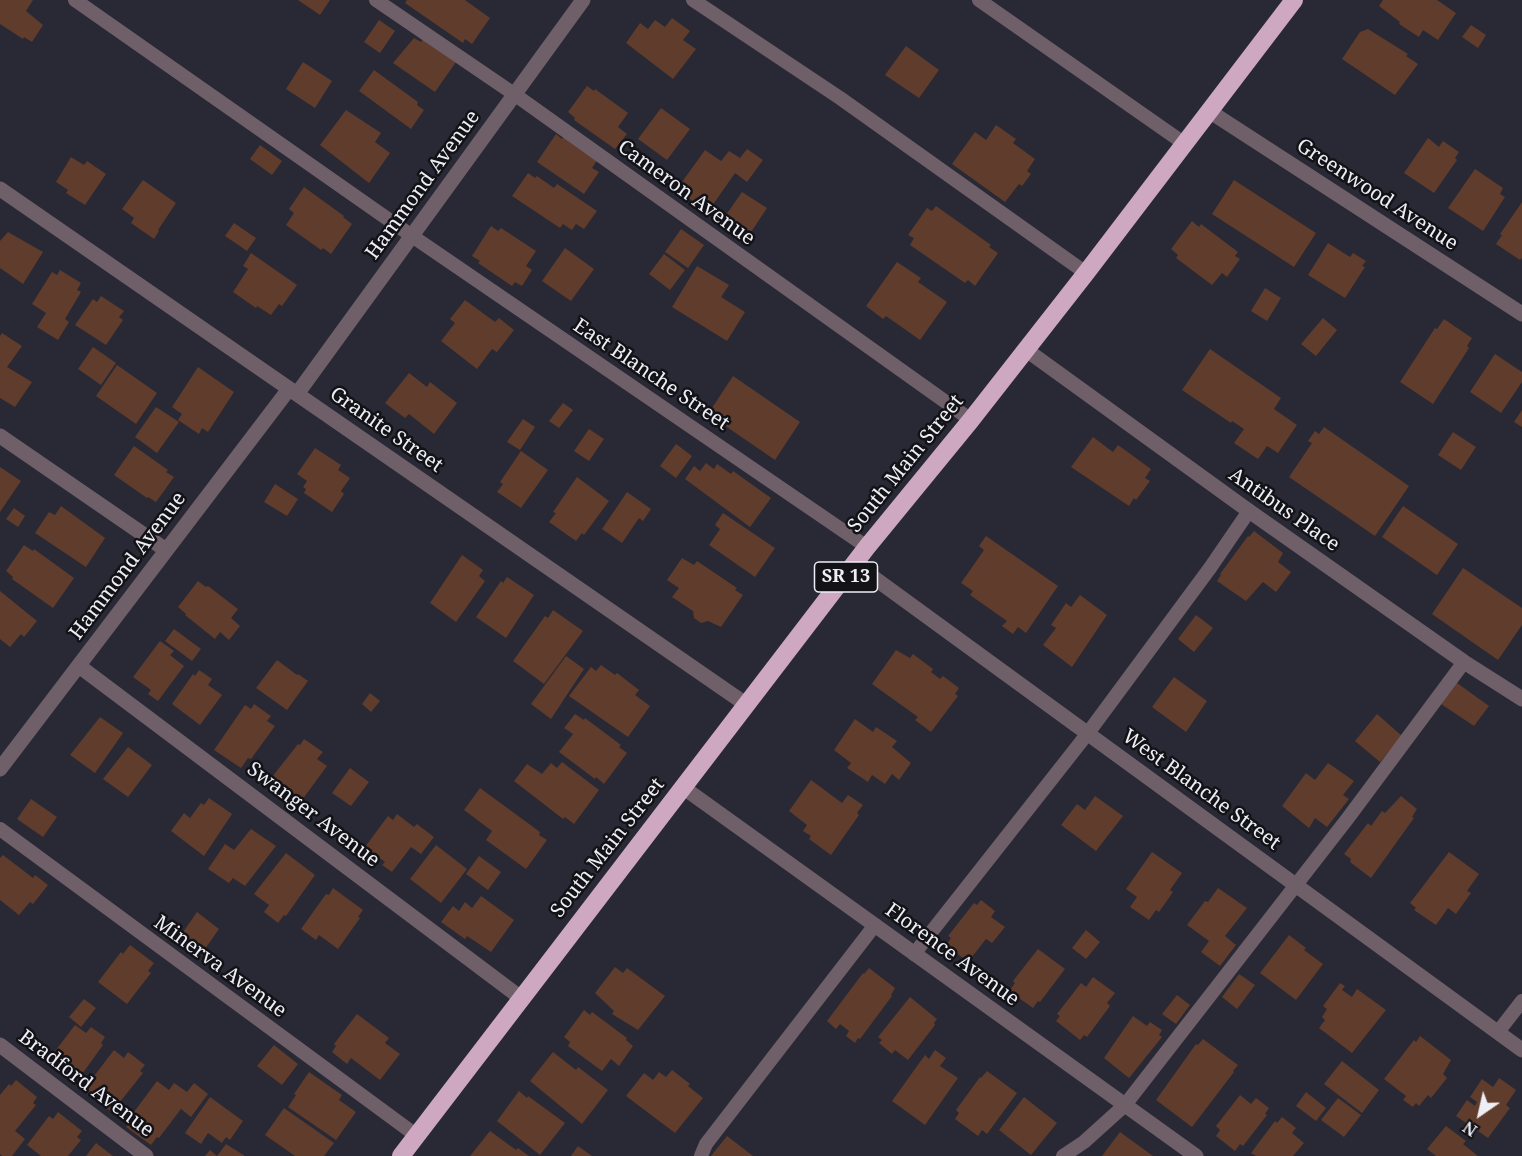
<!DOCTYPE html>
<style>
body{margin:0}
#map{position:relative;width:1522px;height:1156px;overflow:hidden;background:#292935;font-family:"Noto Serif",serif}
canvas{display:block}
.north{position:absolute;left:1450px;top:1084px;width:60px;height:60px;-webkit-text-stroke:4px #121217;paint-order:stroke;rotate:214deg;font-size:16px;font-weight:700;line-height:24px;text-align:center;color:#eeeef6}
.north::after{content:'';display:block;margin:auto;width:21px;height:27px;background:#eeeef6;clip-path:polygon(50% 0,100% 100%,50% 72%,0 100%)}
</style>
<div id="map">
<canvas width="1522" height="1156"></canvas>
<div class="north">N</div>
</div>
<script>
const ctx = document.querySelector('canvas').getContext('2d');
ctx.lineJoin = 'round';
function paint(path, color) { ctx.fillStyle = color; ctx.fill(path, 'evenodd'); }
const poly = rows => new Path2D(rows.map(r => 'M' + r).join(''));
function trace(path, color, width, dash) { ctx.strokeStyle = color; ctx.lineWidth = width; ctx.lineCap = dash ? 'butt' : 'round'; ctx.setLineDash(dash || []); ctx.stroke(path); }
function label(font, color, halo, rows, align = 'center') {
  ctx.font = font + ' "Noto Serif",serif'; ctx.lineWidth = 5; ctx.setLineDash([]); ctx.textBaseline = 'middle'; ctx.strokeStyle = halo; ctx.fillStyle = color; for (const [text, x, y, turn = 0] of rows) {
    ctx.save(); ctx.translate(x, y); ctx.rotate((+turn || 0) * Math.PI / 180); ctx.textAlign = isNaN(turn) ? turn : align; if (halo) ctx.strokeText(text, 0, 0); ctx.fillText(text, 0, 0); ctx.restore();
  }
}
paint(poly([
 [0,0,33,0,26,11,43,25,32,42,24,37,23,39,0,24],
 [298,0,330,0,320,15],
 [407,0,465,0,490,18,472,44,465,39,463,43,405,3],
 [1383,0,1437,0,1456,13,1438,40,1423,30,1419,37,1399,24,1400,22,1379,6],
 [672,18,690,31,683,40,696,49,673,79,626,43,640,23,648,29,655,20,665,27],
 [379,20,395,31,380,53,364,42],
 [1471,25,1486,35,1478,48,1462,37],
 [1368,29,1408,54,1406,56,1418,64,1395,95,1342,59,1360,32],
 [414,38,421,42,423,39,456,62,435,92,393,63],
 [906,46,939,70,919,98,885,75],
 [303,62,332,81,315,108,286,89],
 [374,70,418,102,417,105,424,110,411,129,359,91],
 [587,86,594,91,595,89,628,113,618,127,627,134,615,149,574,120,575,118,568,112],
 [661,108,690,129,667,160,638,139],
 [346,110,381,133,375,142,390,153,369,183,320,145],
 [996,125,1016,139,1013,143,1035,159,1027,171,1031,174,1022,186,1019,184,1005,202,952,164,975,132,986,140],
 [556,134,562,139,564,136,598,159,592,168,599,172,584,194,537,162],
 [1428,138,1439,147,1443,141,1459,152,1455,158,1457,160,1434,193,1404,173],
 [260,145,282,161,272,175,250,159],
 [747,149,763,160,747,182,735,173,712,206,709,204,705,210,680,192,685,185,682,182,705,150,721,161,729,151,740,158],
 [71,157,84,165,87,161,106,174,85,205,66,193,68,190,56,182],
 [1475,169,1503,188,1500,194,1505,197,1483,231,1448,208],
 [528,173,535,178,537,176,554,188,557,184,597,211,584,229,576,224,572,230,563,224,560,228,512,196],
 [143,180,176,203,158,230,159,231,154,239,131,223,134,218,122,209],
 [1234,180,1316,233,1294,267,1212,214],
 [304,187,344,216,343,217,352,224,331,254,323,248,321,250,286,225,294,213,289,209],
 [742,192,767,208,751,232,726,215],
 [1522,202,1522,258,1520,260,1496,244,1502,235,1500,234],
 [936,206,991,245,989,247,998,253,975,286,968,280,965,283,910,245,914,238,908,235,927,208,932,211],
 [1192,221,1199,227,1201,224,1238,252,1235,256,1240,259,1227,277,1222,273,1212,285,1176,258,1178,255,1171,249],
 [234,223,256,238,247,251,225,236],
 [491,226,498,231,501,228,536,251,526,266,532,270,522,286,515,282,512,286,478,263,480,261,472,256],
 [681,229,704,245,688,268,665,252],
 [8,232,43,252,23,284,0,268,0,241],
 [1328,243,1350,257,1353,253,1366,261,1362,266,1365,267,1345,298,1308,275],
 [565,248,594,269,571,301,542,281],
 [251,253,297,285,282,306,279,304,271,315,257,306,256,308,233,292,248,269,243,266],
 [664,254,685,270,670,290,649,274],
 [897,262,921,278,918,282,947,302,920,340,886,316,883,319,866,306],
 [697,266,729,285,721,297,745,312,727,341,672,307],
 [60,270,81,283,77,290,81,292,65,319,69,322,58,340,37,327,46,313,32,304,52,272,57,275],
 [1265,288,1281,298,1267,321,1251,311],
 [101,296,124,311,119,317,123,320,106,345,75,325,93,299,97,302],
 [465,300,495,322,499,318,514,330,497,352,492,349,477,369,441,341,455,323,450,319],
 [1323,318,1337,330,1316,356,1301,344],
 [1444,319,1472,338,1467,346,1469,348,1433,404,1400,382,1435,328,1437,329],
 [2,333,22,346,7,367,32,382,15,407,0,398,0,336],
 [93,347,116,363,101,385,78,369],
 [1210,349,1281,398,1274,409,1297,425,1278,453,1267,446,1258,459,1234,443,1244,429,1232,421,1231,423,1182,390],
 [1495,354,1522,372,1522,382,1501,413,1470,392],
 [117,365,157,393,136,424,96,396],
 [198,367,234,392,208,432,202,428,199,434,178,420,182,414,172,407],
 [409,373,427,387,430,382,457,403,434,434,409,414,405,418,385,403],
 [733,376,800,422,775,460,708,414],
 [563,403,573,410,559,428,549,421],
 [156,407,179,422,157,453,135,437],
 [1522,410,1522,427,1514,422],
 [523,419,535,427,520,450,507,442],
 [1324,427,1409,486,1375,536,1289,477,1312,443,1308,441,1315,431,1319,434],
 [589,429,604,439,589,461,574,451],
 [1453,432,1476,447,1461,470,1438,455],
 [1093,437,1113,452,1118,445,1151,469,1145,478,1150,481,1136,500,1134,498,1129,506,1071,467],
 [676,444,692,456,676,478,660,466],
 [134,446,168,470,166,472,174,477,156,502,148,497,147,498,114,475],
 [315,448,341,465,338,470,350,478,341,491,344,494,332,512,304,493,306,489,303,487,307,481,297,474],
 [521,451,548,470,521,508,497,492,503,484,500,482],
 [706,463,714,469,717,464,731,474,733,471,771,498,750,527,685,479,694,466,700,471],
 [0,467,21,481,0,512],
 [577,477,609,501,584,535,582,533,576,541,549,522,556,513,553,512],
 [275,484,298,499,287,516,264,502],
 [627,492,651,509,643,521,639,518,622,543,602,529],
 [61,506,105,538,86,567,35,533,49,512,55,515],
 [1403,506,1458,544,1437,575,1382,537],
 [14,508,25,516,18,527,6,519],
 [723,513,775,548,755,577,709,545,720,529,715,525],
 [1254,531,1283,553,1278,562,1291,572,1276,592,1263,582,1246,601,1217,581,1221,575,1220,574,1248,536,1249,537],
 [986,536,1058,586,1026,633,1018,627,1013,634,1002,626,1007,621,970,595,973,591,961,583,984,550,979,546],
 [24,545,33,551,34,549,74,578,53,608,12,579,13,577,6,571],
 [462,555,483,570,479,576,485,581,456,622,430,603],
 [682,558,694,565,697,561,737,588,735,590,743,595,721,627,708,621,701,623,694,618,693,611,672,597,679,588,667,580],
 [1463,568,1522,608,1522,625,1498,660,1432,614],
 [507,577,534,595,506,638,476,617,501,581,503,583],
 [198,581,206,587,208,586,238,609,231,618,240,626,229,640,220,632,215,639,185,615,186,614,178,607],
 [0,591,37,621,24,637,21,634,10,647,0,639],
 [1080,595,1107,615,1072,667,1043,645,1056,628,1051,625,1066,603,1071,607],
 [553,610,583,631,544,684,513,661,545,616,548,618],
 [1196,615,1213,628,1194,652,1178,639],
 [174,629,201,649,192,661,165,641],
 [160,641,174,651,170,655,184,666,158,701,148,694,151,690,133,677],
 [896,650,910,658,913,654,933,669,931,672,940,679,943,676,959,688,955,694,958,696,931,732,915,720,918,717,872,684],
 [566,656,584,669,551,719,531,704],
 [277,660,297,675,298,674,308,681,287,710,256,688],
 [601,665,615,675,617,673,639,690,635,695,650,706,628,737,569,696,591,667,596,671],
 [199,670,212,679,208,685,222,695,200,725,172,704,193,674,195,676],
 [1174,677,1207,701,1186,732,1152,707],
 [1457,683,1489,706,1474,726,1441,704],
 [370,693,380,701,371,712,362,704],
 [254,704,271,716,267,721,275,726,251,759,248,758,241,768,214,750,245,705,251,709],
 [575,714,584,720,585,718,621,745,619,747,627,753,604,784,596,777,595,779,559,752,573,734,564,728],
 [1377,714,1402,736,1380,762,1355,741],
 [100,717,123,733,95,773,70,755],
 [855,719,873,732,876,727,897,741,892,747,911,763,899,780,892,774,885,784,872,775,868,782,847,768,851,763,834,750],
 [304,739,323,752,317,759,327,766,302,800,288,789,285,794,273,784,276,780,272,777,298,744,300,745],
 [128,747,152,765,128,797,103,779],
 [562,762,599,790,574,824,565,817,563,819,514,781,527,764,542,774,551,763,557,768],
 [1328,763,1354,781,1343,795,1349,799,1327,827,1315,818,1309,828,1282,806,1306,773,1315,780],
 [350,768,369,782,351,806,332,793],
 [811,780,842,803,848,795,863,805,857,813,859,815,831,855,809,839,811,836,803,831,807,825,789,811],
 [480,788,540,832,539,835,547,840,526,869,486,840,492,831,464,810],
 [1095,796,1123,816,1096,851,1061,825,1077,804,1085,810],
 [1401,796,1417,809,1412,817,1414,818,1371,878,1350,862,1351,859,1344,854,1368,823,1371,826,1382,811,1385,813],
 [209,798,232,814,204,856,171,831,184,813,190,818,201,803,204,805],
 [31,799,57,817,43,837,17,819],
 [397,814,414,827,417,824,434,837,421,854,411,847,392,872,382,865,385,862,365,847,388,816,393,820],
 [251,829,276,846,245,886,233,878,229,883,208,869,225,844,234,850],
 [436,845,467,869,441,903,410,879],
 [1152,852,1182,873,1170,890,1173,892,1159,912,1156,910,1149,920,1130,907,1137,897,1126,889],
 [1449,852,1479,874,1467,891,1471,893,1456,914,1448,908,1436,925,1414,910,1416,908,1410,903],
 [286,853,315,875,286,916,284,915,278,923,264,912,269,905,254,894],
 [3,855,33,878,35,875,48,885,33,904,30,902,19,915,0,900,0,858],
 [479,856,501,872,488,890,466,874],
 [333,888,363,910,358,917,360,918,338,949,319,935,316,940,301,929,326,894,329,895],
 [1218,888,1247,908,1225,936,1236,945,1220,966,1201,952,1209,941,1187,925,1205,901,1208,902],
 [481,896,514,920,491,952,467,936,465,939,441,922,453,906,459,911,465,902,472,908],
 [981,900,995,911,991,917,1005,927,992,943,986,939,968,962,946,945,951,938,948,936,974,903,977,905],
 [197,912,219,929,202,953,179,938],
 [1086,930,1100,942,1086,959,1072,948],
 [1289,935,1306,948,1304,950,1323,964,1296,1000,1260,973],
 [130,945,154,963,148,971,151,973,127,1004,98,982,121,952,123,954],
 [1038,949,1065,969,1040,1002,1038,1001,1033,1008,1009,991,1015,983,1013,981],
 [615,967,623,973,627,968,665,996,638,1030,612,1014,614,1011,595,993],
 [869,968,895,988,891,995,892,996,860,1039,858,1038,855,1043,846,1036,849,1031,840,1024,836,1029,827,1021,863,973,864,974],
 [1239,974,1255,985,1237,1009,1222,997],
 [1093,977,1115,993,1107,1003,1110,1006,1087,1037,1084,1035,1080,1040,1056,1021,1060,1016,1057,1014,1081,983,1086,987],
 [1340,983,1345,986,1342,990,1352,997,1357,989,1386,1010,1352,1053,1319,1028,1325,1020,1322,1017,1327,1009,1323,1006],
 [1177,995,1190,1005,1176,1024,1162,1014],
 [910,997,937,1019,934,1023,935,1025,908,1060,895,1050,892,1054,879,1043,882,1040,878,1037],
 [84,999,96,1008,81,1027,69,1017],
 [584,1010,590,1015,592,1012,627,1038,626,1040,633,1046,619,1066,611,1059,602,1071,568,1046,570,1042,564,1037],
 [357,1014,389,1038,385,1043,400,1054,380,1080,351,1058,347,1064,332,1052,336,1046,334,1044],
 [1133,1016,1147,1026,1150,1022,1162,1030,1159,1035,1162,1037,1129,1078,1104,1058],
 [75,1025,86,1033,91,1027,105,1037,101,1043,103,1045,80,1077,78,1075,73,1081,49,1063,55,1057,52,1055],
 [1420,1036,1451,1060,1443,1074,1447,1078,1431,1098,1428,1095,1419,1106,1416,1103,1413,1107,1403,1100,1406,1096,1384,1079,1414,1040,1416,1042],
 [1203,1039,1238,1065,1233,1071,1234,1072,1192,1127,1156,1100,1196,1044,1198,1045],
 [274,1045,298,1064,282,1085,257,1066],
 [114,1050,124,1058,128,1052,145,1065,140,1071,143,1073,112,1112,85,1092,89,1086,88,1084],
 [935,1050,946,1058,940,1066,958,1078,925,1125,892,1101,925,1055,929,1059],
 [553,1052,576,1070,578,1067,608,1090,582,1124,530,1081],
 [1342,1061,1379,1090,1362,1113,1324,1084],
 [672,1070,690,1084,688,1086,703,1098,675,1133,626,1096,644,1073,653,1080,659,1072,666,1077],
 [987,1071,1017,1093,987,1134,982,1130,978,1136,955,1119,959,1113,956,1110,980,1077,981,1078],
 [309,1072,342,1095,339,1100,356,1112,336,1140,288,1107,296,1095,294,1094],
 [1499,1078,1516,1090,1506,1105,1510,1108,1488,1138,1456,1116,1467,1100,1475,1106,1477,1102,1470,1097,1482,1079,1493,1087],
 [16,1080,37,1097,33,1103,36,1105,15,1131,25,1139,12,1156,2,1156,0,1154,0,1095,9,1084,11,1086],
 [157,1081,169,1090,174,1083,187,1092,194,1083,208,1094,191,1117,181,1109,159,1138,157,1137,151,1145,126,1127,133,1118,131,1116],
 [519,1091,527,1098,528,1096,565,1123,540,1155,497,1121],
 [1306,1092,1326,1108,1316,1121,1296,1106],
 [1240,1095,1251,1104,1256,1098,1269,1108,1265,1114,1267,1115,1243,1146,1240,1144,1235,1151,1216,1136,1220,1130,1216,1126],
 [210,1097,243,1121,230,1140,226,1137,222,1143,208,1133,201,1144,185,1133],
 [1024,1097,1057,1123,1031,1155,999,1130],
 [1338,1098,1361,1115,1344,1137,1321,1120],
 [284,1108,334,1143,324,1156,295,1156,265,1135],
 [58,1112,82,1131,77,1137,81,1140,68,1156,41,1156,27,1145,49,1116,53,1119],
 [1282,1117,1296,1128,1292,1133,1304,1143,1293,1156,1256,1156,1251,1153,1275,1121,1277,1123],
 [1446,1126,1466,1141,1463,1144,1478,1156,1436,1156,1427,1149],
 [490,1131,516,1150,518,1148,529,1156,470,1156],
 [1120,1132,1153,1156,1102,1156],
 [727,1136,753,1156,711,1156],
 [96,1143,113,1156,86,1156],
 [226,1144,245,1156,205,1156,210,1150,217,1156],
 [578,1146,592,1156,571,1156]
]), '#5f3c2b');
trace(poly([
 [75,0,412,236,867,547],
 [376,0,514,94,971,420],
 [693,0,840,98,1086,273],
 [979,0,1185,144],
 [0,829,417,1136],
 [914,954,1088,733,1210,568,1249,511],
 [1498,1032,1522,1001],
 [701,1156,706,1144,875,925],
 [1063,1156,1084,1142,1125,1105,1348,818,1464,662]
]), '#6f5f69', 14);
trace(poly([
 [1209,111,1522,314],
 [0,189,747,705],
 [1025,349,1249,511,1464,662,1522,699],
 [297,394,583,0],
 [0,436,166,550],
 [855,564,1522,1050],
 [79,666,521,998],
 [0,769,289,389],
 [684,788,1196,1156],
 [0,1045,146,1156]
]), '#6f5f69', 15);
trace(poly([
 [401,1156,867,547,971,420,1086,273,1294,0]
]), '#cea7c0', 18);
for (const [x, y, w] of [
 [846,577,63]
]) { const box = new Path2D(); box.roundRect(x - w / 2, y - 15, w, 30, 4.5); ctx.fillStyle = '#121217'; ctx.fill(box); trace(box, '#eeeef6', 1.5); }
label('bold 18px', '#eeeef6', null, [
 ["SR 13",846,577]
]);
label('20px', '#eeeef6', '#121217', [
 ["Hammond Avenue",423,185,-54],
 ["Cameron Avenue",686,193,36],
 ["Greenwood Avenue",1377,195,33],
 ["East Blanche Street",651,375,34],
 ["Granite Street",386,430,35],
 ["South Main Street",906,464,-51],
 ["Antibus Place",1284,510,35],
 ["Hammond Avenue",128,566,-53],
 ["West Blanche Street",1201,790,36],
 ["Swanger Avenue",313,815,37],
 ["South Main Street",608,848,-52],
 ["Florence Avenue",952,955,36],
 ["Minerva Avenue",220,967,36],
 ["Bradford Avenue",86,1084,37]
]);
</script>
